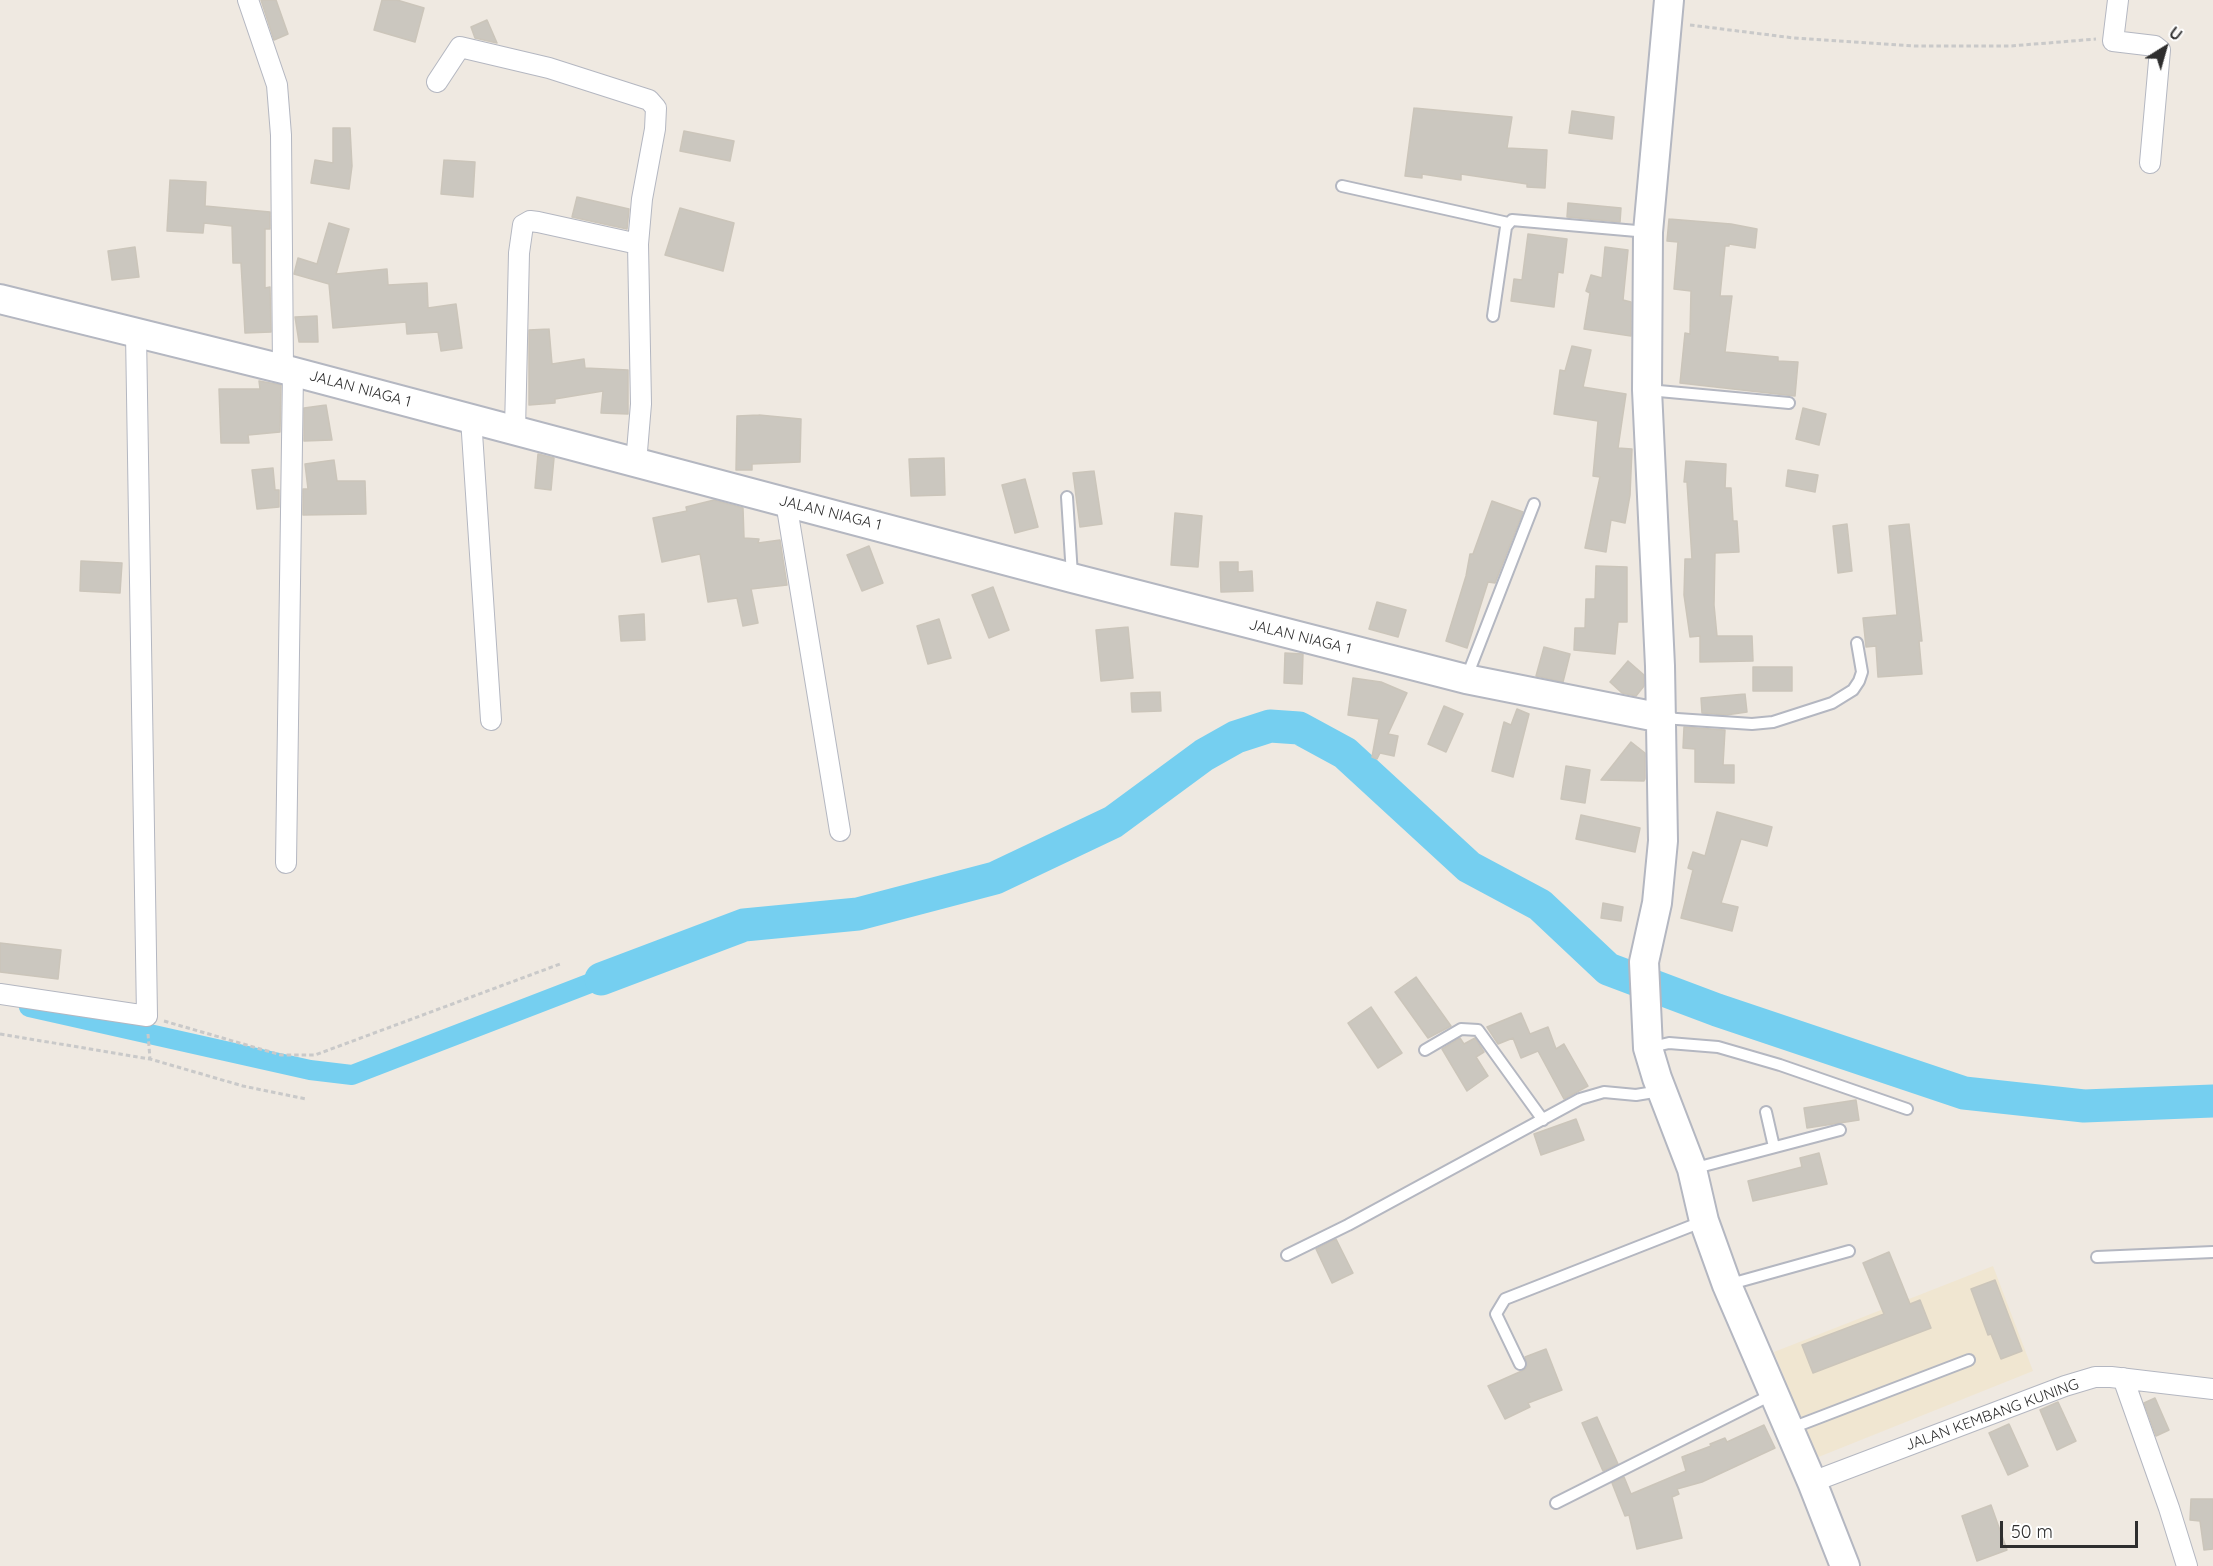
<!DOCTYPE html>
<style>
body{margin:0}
#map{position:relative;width:2213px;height:1566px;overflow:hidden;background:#efe9e1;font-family:Quicksand,sans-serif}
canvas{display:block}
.north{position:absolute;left:2135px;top:18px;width:60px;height:60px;-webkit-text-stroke:4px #fff;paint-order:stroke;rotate:37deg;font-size:16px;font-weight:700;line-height:24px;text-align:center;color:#2e2e2e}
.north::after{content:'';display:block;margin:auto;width:21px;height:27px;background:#2e2e2e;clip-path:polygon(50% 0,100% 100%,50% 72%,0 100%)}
.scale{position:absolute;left:2000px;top:1521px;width:138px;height:27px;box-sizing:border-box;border:3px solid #2e2e2e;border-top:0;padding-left:8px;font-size:18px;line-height:21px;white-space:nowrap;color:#2e2e2e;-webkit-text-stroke:4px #fff;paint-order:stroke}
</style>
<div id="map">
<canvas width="2213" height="1566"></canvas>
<div class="north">U</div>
<div class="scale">50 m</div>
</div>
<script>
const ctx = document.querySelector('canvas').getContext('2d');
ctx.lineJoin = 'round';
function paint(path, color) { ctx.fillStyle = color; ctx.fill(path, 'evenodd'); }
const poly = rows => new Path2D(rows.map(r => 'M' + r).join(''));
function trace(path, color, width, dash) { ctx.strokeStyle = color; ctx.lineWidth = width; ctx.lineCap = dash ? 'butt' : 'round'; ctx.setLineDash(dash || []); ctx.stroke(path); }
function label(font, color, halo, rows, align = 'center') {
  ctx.font = font + ' Quicksand,sans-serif'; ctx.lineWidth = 4.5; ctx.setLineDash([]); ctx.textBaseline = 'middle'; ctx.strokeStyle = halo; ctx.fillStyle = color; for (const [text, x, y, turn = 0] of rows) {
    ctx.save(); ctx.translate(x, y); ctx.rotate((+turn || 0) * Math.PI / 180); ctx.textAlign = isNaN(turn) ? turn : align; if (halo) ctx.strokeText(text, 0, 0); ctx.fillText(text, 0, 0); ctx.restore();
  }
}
paint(poly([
 [1993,1266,2033,1371,1816,1458,1774,1352]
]), '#f0e6d1');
trace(poly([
 [29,1007,310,1070,352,1075,601,979]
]), '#75cff0', 20);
trace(poly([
 [601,979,744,925,858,914,995,878,1113,822,1204,755,1236,737,1270,726,1299,728,1345,753,1469,867,1540,905,1608,969,1717,1010,1964,1093,2084,1106,2213,1101]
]), '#75cff0', 33);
const building = poly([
 [261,0,276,0,288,34,274,40,261,0],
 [382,0,397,0,424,8,415,42,374,30,382,0],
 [487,20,497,43,475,38,471,27,487,20],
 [1414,108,1512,117,1507,148,1547,150,1545,188,1527,187,1527,184,1461,174,1461,180,1422,174,1422,178,1405,176,1414,108],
 [1572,111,1614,117,1612,139,1569,133,1572,111],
 [333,128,350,128,352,166,349,189,311,183,315,160,333,163,333,128],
 [684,131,734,141,730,161,680,151,684,131],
 [444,160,475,162,473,197,441,194,444,160],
 [170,180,206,182,205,206,270,212,270,229,265,229,265,288,270,287,271,332,245,333,241,263,233,263,232,226,204,223,203,233,167,231,170,180],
 [577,197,629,209,627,229,572,217,577,197],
 [1568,203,1621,208,1620,222,1567,217,1568,203],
 [680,208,734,223,723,271,665,255,680,208],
 [1669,219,1731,224,1757,229,1755,248,1729,244,1729,246,1725,246,1720,296,1732,296,1725,352,1778,357,1778,361,1798,362,1795,396,1680,383,1685,333,1690,334,1691,291,1674,289,1678,242,1667,241,1669,219],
 [329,223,349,229,336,274,387,269,388,285,427,283,428,308,456,304,462,348,441,351,438,332,407,334,406,322,333,328,329,284,294,274,298,258,317,264,329,223],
 [1528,234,1567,239,1563,273,1558,272,1554,307,1511,301,1514,279,1522,280,1528,234],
 [135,247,139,277,112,280,108,251,135,247],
 [1605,247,1628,250,1623,300,1631,302,1631,336,1584,329,1590,293,1586,291,1591,275,1602,278,1605,247],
 [317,316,318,342,299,342,295,317,317,316],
 [549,329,552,364,584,359,585,368,628,370,628,414,601,413,603,391,555,399,555,403,529,405,529,330,549,329],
 [1572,346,1591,350,1583,387,1626,394,1618,448,1632,449,1630,495,1625,523,1611,520,1606,552,1585,548,1600,477,1593,476,1598,421,1554,414,1560,370,1565,371,1572,346],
 [259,381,281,385,280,432,248,435,249,443,221,443,219,389,260,389,259,381],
 [326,405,332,440,304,441,304,408,326,405],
 [1803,408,1826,414,1819,445,1796,439,1803,408],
 [759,415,801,419,800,462,752,464,752,470,736,470,737,416,759,415],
 [538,454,554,458,551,490,535,488,538,454],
 [944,458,945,495,911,496,909,459,944,458],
 [334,460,337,481,365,481,366,514,303,515,303,489,308,489,305,464,334,460],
 [1686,461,1726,464,1725,488,1731,488,1733,521,1737,521,1739,552,1715,553,1714,605,1717,636,1752,636,1753,661,1700,662,1700,636,1690,637,1684,595,1685,559,1692,559,1687,482,1684,482,1686,461],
 [273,468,275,490,279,490,279,507,257,509,252,470,273,468],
 [1788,470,1818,475,1815,492,1786,486,1788,470],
 [1094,471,1102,524,1080,527,1073,473,1094,471],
 [1025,479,1038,527,1015,533,1002,485,1025,479],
 [714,500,743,508,744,538,759,539,758,543,780,540,787,585,751,589,758,623,743,626,737,598,708,602,700,554,662,562,653,518,687,511,686,507,714,500],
 [1492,501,1523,512,1495,583,1488,582,1467,648,1446,641,1466,576,1470,554,1473,554,1492,501],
 [1175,513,1202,516,1198,567,1171,565,1175,513],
 [1847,524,1852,571,1838,573,1833,526,1847,524],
 [1909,524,1922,641,1919,641,1922,674,1878,677,1876,646,1866,647,1863,618,1897,615,1889,526,1909,524],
 [869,546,883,583,862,591,847,555,869,546],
 [81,561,122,563,120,593,80,591,81,561],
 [1220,562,1238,562,1238,572,1252,571,1253,591,1221,592,1220,562],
 [1596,566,1627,567,1627,622,1618,622,1615,654,1574,650,1575,628,1585,628,1586,599,1595,599,1596,566],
 [993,587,1009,630,989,638,972,595,993,587],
 [1377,602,1406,610,1398,637,1369,629,1377,602],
 [644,614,645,640,621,641,619,616,644,614],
 [939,619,951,658,928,664,917,626,939,619],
 [1128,627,1133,678,1101,681,1096,630,1128,627],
 [1544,647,1570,654,1563,682,1536,676,1544,647],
 [1285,653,1303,654,1302,684,1284,683,1285,653],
 [1628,661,1644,675,1644,686,1636,696,1622,693,1610,682,1628,661],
 [1753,667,1792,667,1792,691,1753,691,1753,667],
 [1353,678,1381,682,1407,693,1388,734,1398,736,1394,756,1380,753,1377,759,1372,757,1379,719,1348,715,1353,678],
 [1160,692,1161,711,1132,712,1131,693,1160,692],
 [1745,694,1747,712,1726,715,1702,713,1701,698,1745,694],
 [1444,706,1463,714,1446,752,1428,744,1444,706],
 [1517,709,1529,714,1513,777,1492,771,1504,722,1511,725,1517,709],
 [1684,727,1725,730,1723,765,1734,765,1734,783,1695,782,1695,749,1683,748,1684,727],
 [1631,742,1645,753,1645,779,1644,781,1601,780,1631,742],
 [1566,766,1590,770,1585,803,1561,799,1566,766],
 [1717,812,1772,827,1767,846,1741,839,1721,903,1738,907,1732,931,1681,918,1693,870,1688,868,1693,852,1705,856,1717,812],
 [1581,815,1640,828,1635,852,1576,839,1581,815],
 [1603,903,1623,907,1621,921,1601,918,1603,903],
 [0,943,61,950,58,979,0,972,0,943],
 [1416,977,1451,1026,1428,1038,1395,992,1416,977],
 [1371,1007,1402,1053,1378,1068,1348,1023,1371,1007],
 [1521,1013,1530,1034,1548,1027,1556,1049,1564,1044,1588,1086,1564,1099,1538,1051,1521,1058,1513,1038,1498,1044,1487,1027,1521,1013],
 [1460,1038,1464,1044,1475,1038,1484,1052,1476,1057,1488,1076,1467,1091,1442,1049,1460,1038],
 [1856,1100,1859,1120,1807,1128,1804,1108,1856,1100],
 [1576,1119,1584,1140,1541,1155,1534,1134,1576,1119],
 [1819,1153,1827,1184,1753,1201,1748,1181,1802,1167,1800,1158,1819,1153],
 [1336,1239,1353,1273,1332,1283,1316,1249,1336,1239],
 [1889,1252,1910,1304,1920,1300,1931,1328,1813,1373,1802,1345,1884,1314,1863,1263,1889,1252],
 [1995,1280,2022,1351,2001,1359,1991,1334,1988,1335,1971,1289,1995,1280],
 [1546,1349,1562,1390,1528,1403,1530,1407,1505,1419,1488,1386,1524,1370,1527,1367,1525,1357,1546,1349],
 [2155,1398,2169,1430,2156,1436,2144,1403,2155,1398],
 [2058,1402,2076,1441,2057,1450,2040,1410,2058,1402],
 [1597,1417,1618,1464,1603,1471,1582,1423,1597,1417],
 [2009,1424,2028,1466,2008,1475,1989,1433,2009,1424],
 [1764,1425,1775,1448,1702,1482,1677,1489,1679,1494,1672,1497,1682,1538,1637,1549,1629,1515,1625,1516,1612,1483,1624,1477,1631,1494,1686,1471,1682,1457,1711,1446,1710,1444,1725,1438,1727,1442,1764,1425],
 [2191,1499,2213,1499,2213,1549,2204,1550,2200,1521,2190,1520,2191,1499],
 [1991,1505,2007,1550,1977,1561,1962,1516,1991,1505]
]);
paint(building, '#cbc7bf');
trace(building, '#cbc5ba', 1.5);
const lane = poly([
 [1342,186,1508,223],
 [1493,316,1506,227,1512,220,1648,232],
 [1648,390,1789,403],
 [1067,497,1072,575],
 [1466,679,1534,504],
 [1662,718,1752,724,1773,722,1832,703,1853,690,1859,681,1862,672,1857,643],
 [1648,1048,1669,1043,1718,1047,1780,1065,1907,1109],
 [1425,1050,1461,1029,1478,1030,1543,1120],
 [1766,1112,1774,1147],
 [1692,1169,1840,1130],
 [1287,1255,1348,1225,1580,1099,1604,1092,1636,1095,1660,1091],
 [2097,1257,2213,1252],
 [1727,1285,1849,1251],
 [1520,1364,1496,1314,1505,1299,1704,1221],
 [1789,1429,1969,1360],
 [1556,1503,1773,1394]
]);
const street = poly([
 [248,0,277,85,281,135,283,369],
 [2118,0,2113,41,2155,46,2160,50,2150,163],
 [437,82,460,47,549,68,649,100,656,108,655,129,642,199,638,244],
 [471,418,491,720],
 [515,430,519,253,523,225,530,221,538,222,638,244,641,404,636,463],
 [786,502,840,831],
 [286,863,293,372],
 [0,994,147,1016,136,333],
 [2123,1378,2169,1508,2187,1566],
 [1812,1482,2065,1386,2095,1377,2111,1377,2213,1389]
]);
const secondary = poly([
 [1669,0,1648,232,1647,390,1660,666,1663,841,1657,903,1644,962,1648,1048,1657,1078,1692,1169,1704,1221,1727,1285,1812,1482,1845,1566],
 [0,299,283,369,1072,578,1466,679,1662,718]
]);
trace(lane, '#b4b7c1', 14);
trace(street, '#b4b7c1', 22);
trace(secondary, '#b4b7c1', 32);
trace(poly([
 [1690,25,1794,38,1915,46,2011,46,2096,39],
 [164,1021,281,1055,315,1055,560,964],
 [0,1034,150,1059,243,1086,306,1099],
 [148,1034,150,1059]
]), '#c9c9c9', 3, [4.5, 3]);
trace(lane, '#fff', 10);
trace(street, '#fff', 20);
trace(secondary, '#fff', 28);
label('15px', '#2e2e2e', '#fff', [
 ["JALAN NIAGA 1",360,389,15],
 ["JALAN NIAGA 1",830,513,14],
 ["JALAN NIAGA 1",1300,637,14],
 ["JALAN KEMBANG KUNING",1992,1415,-20]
]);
</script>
